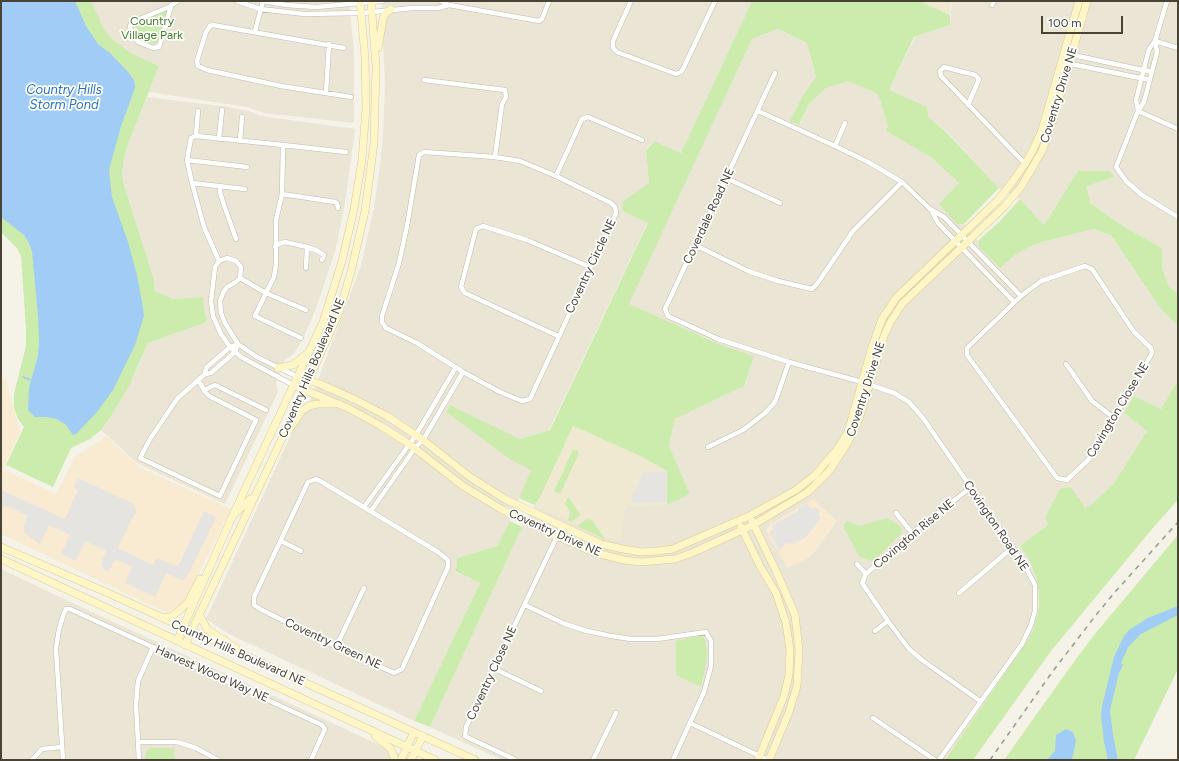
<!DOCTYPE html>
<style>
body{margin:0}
#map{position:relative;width:1179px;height:761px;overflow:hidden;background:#f5f2e8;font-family:Figtree,sans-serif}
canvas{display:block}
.frame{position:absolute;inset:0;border:2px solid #494336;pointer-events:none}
.scale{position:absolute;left:1041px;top:16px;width:82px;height:18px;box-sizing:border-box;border:2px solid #494336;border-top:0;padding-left:5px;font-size:12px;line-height:14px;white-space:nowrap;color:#494336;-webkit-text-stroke:3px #fff;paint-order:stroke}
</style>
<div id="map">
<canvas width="1179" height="761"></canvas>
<div class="frame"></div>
<div class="scale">100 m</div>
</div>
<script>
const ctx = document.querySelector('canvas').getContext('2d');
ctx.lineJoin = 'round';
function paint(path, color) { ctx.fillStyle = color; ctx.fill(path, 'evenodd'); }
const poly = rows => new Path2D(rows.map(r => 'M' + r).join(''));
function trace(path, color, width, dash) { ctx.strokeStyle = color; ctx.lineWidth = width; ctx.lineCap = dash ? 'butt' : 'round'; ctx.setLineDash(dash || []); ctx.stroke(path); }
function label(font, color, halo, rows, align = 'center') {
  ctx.font = font + ' Figtree,sans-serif'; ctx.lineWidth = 3.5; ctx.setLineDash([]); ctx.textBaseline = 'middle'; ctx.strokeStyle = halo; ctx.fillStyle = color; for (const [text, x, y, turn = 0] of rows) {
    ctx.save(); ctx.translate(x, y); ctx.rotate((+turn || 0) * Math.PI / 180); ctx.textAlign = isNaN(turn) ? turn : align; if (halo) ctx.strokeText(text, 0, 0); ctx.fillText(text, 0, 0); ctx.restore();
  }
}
paint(poly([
 [91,1,349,1,354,53,354,123,264,113,247,107,149,92,159,66,131,53,112,39,104,29],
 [382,1,752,1,681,153,654,141,646,149,649,183,622,202,624,211,648,222,549,430,520,439,450,405,446,411,511,460,531,470,510,521,497,546,457,558,457,565,455,572,480,583,414,721,229,634,206,619,294,428,308,406,361,266,374,208,380,165,383,134,385,84,383,43,385,24],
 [952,1,1178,1,1178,293,1169,287,1162,268,1162,248,1123,226,1090,203,1087,186,1114,177,1078,171,1044,225,1020,199,999,188,946,131,928,117,889,90,915,37,950,25],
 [778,29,807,43,816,77,802,97,791,121,800,125,809,104,826,88,848,80,878,94,888,126,886,131,932,158,959,183,957,224,964,224,978,241,979,247,1000,268,1015,255,1027,248,1042,242,1094,229,1111,235,1160,308,1178,326,1178,380,1161,409,1134,396,1124,413,1147,431,1114,483,1090,506,1084,509,1071,487,1049,524,1020,546,1029,559,1036,577,1039,594,1037,618,1033,630,1029,638,945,760,502,760,430,727,522,527,535,505,572,522,577,526,625,509,627,506,667,505,690,494,669,446,675,419,744,386,754,356,719,344,628,304,752,39],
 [147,97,228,107,249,111,261,116,355,129,345,203,335,252,317,306,302,341,292,356,285,359,276,383,278,392,225,504,137,463,101,430,111,416,137,370,148,343,207,322,203,309,203,297,173,299,155,291,154,280,124,185,122,174,124,159,127,147],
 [1,569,68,601,412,760,1,760]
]), '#eae5d5');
paint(poly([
 [1,379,6,380,20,432,3,469,56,494,75,457,106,436,139,467,231,509,182,607,167,613,1,534],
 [813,499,837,521,811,557,787,568,766,531,769,525]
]), '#f8ebd2');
paint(poly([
 [919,1,952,1,950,15],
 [573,426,638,455,667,471,667,505,627,506,625,509,620,541,599,537,535,505]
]), '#efe9d1');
paint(poly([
 [1,1,91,1,104,29,112,39,131,53,159,66,127,147,124,159,122,174,124,185,154,280,155,291,173,299,203,297,204,309,207,322,148,343,130,384,111,416,101,430,90,439,71,448,53,487,6,465,24,427,18,419,14,408,14,394,26,346,26,329,21,256,17,248,1,232],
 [752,1,919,1,950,15,950,25,914,37,889,90,927,107,928,117,945,131,999,188,964,224,957,224,939,204,959,183,932,158,886,131,888,126,878,94,848,81,826,88,809,104,799,125,790,121,802,97,816,77,807,43,778,29,752,39,629,304,719,344,754,356,744,386,675,419,669,446,690,494,667,505,667,471,638,455,573,426,541,495,535,505,530,503,519,498,531,470,511,460,446,412,450,405,520,439,550,430,648,223,623,211,622,202,649,183,646,150,651,145,654,141,681,153],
 [169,7,161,41,154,44,143,39,136,27,138,20],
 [1078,171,1110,171,1114,177,1087,186,1090,203,1123,226,1162,248,1162,268,1169,287,1178,293,1178,326,1160,308,1111,235,1094,229,1042,242,1027,248,1015,255,1000,268,979,247,978,241,1001,220,1020,199,1044,225],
 [1178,380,1178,500,1157,523,1051,651,973,760,945,760,1029,638,1033,630,1037,618,1039,604,1039,594,1036,577,1029,559,1020,546,1049,524,1045,518,1060,489,1071,487,1085,508,1090,506,1114,483,1147,431,1124,413,1134,396,1161,409],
 [573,450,577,450,579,453,560,494,554,491],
 [568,497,581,515,571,522,568,520,570,512,565,504],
 [588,518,590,521,592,520,605,539,577,526],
 [887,518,901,527,902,530,901,534,876,559,872,561,868,560,859,556,843,526,847,521,859,526],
 [510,521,522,527,430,727,414,721,480,583,455,571,457,565,457,558,497,546],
 [1178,535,1178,669,1134,760,1004,760,1068,670,1094,635],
 [700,636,703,637,705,640,707,653,706,664,701,687,676,675,676,641],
 [151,748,174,748,175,760,145,760,147,750]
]), '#cbecad');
paint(poly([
 [667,471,667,502,634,503,631,498,643,472],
 [78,478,134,504,137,514,133,516,118,548,153,565,157,558,178,567,204,511,216,517,190,571,183,581,166,573,155,597,125,583,132,567,115,559,109,572,104,570,101,563,106,551,85,541,76,561,61,554,70,535,49,525,40,544,24,533,24,524,28,516,5,505,1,512,1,490,65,519,78,490,74,487],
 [807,503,811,509,815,507,820,511,818,514,821,517,805,538,792,544,786,543,779,550,769,532,773,530,771,526,799,511,798,509]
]), '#e6e4e0');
paint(poly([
 [1,1,75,1,86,26,98,44,111,54,128,72,134,80,135,88,121,126,109,170,112,197,128,242,137,275,142,302,144,316,135,345,113,390,97,412,76,434,73,435,66,425,57,419,47,417,35,417,28,410,29,388,38,356,39,340,38,316,32,251,29,243,24,235,1,217],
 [1178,606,1178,615,1141,634,1128,647,1121,663,1123,665,1119,673,1110,710,1113,735,1118,760,1108,760,1104,742,1101,715,1102,706,1114,657,1124,636,1129,630,1148,618],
 [1066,729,1073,732,1076,741,1072,760,1047,760,1055,751,1056,735]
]), '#a0ccf6');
trace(poly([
 [23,377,31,380]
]), '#a0ccf6', 1.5);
const street = poly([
 [237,1,260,9,305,14,362,13,413,8,438,8,449,5],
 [263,1,286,5,316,7,382,1],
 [441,1,449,5,539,21,542,19,549,1],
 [631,1,613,41,613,48,617,52,676,74,681,72,683,69,715,1],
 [992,5,994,1],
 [171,6,159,47,153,48,138,42,131,31,130,26,132,22,169,7,178,1],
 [255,31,263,1],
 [1155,41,1157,52,1144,102,1138,111,1116,167,1126,181,1142,195,1178,217],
 [1155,41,1178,48],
 [344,48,213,25,210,26,206,32,197,61,198,66,207,70,281,86,351,97],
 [1064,53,1152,72],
 [1061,62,1150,80],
 [775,73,665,309,668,316,718,339,789,362,862,382,894,393,909,402,923,418,1025,566,1035,585,1035,611,1031,625,1022,644,939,760],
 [424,80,505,90,506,97,502,104,495,157],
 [326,93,329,44],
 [968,105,979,79,975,75,944,67,940,71,941,76,1026,165],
 [758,111,835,146,868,162,902,182,930,209,944,217,1021,296],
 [1138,111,1136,100,1149,49,1155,41,1167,1],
 [1138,111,1178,129],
 [196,136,198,111],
 [219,139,222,110],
 [240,141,242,117],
 [283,145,346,152],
 [835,146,845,123],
 [424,152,495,157,520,161,556,176,611,203,615,207,616,213,530,399,522,401,500,392,463,372,417,343,386,328,382,322,382,316,399,263,407,226,419,155,424,152],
 [187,160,247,167],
 [556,176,582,119,588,117,642,140],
 [726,178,780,203],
 [192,183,245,189],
 [220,186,220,192,224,205,236,239],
 [282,194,335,202,337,203,338,208],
 [931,210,938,223,1014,302],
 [695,245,748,271,778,281,812,289,817,284,853,231,902,182],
 [275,247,279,244,285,242,307,247,316,250,324,255,322,260],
 [219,261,204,227,192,183,187,160,191,138,196,136,283,145,282,194,276,220,276,264,274,277,266,293,240,278],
 [1085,266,1092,269,1134,332,1151,348,1152,353,1135,383,1089,459,1067,480,1057,478,967,355,967,348,1021,296,1041,281,1085,266],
 [306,268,307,247],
 [558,336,465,293,461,287,476,229,483,226,527,240,590,267],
 [301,338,255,316,266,293,306,310],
 [1066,364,1092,401,1114,418],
 [205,374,206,368,230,347,238,344],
 [198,380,206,393,209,396,256,420,220,496,140,458,150,439,177,399,205,374,211,373,235,352,238,344],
 [293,385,241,357,230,347,221,334,213,316,211,301,215,267,219,261,227,258,236,261,241,267,240,278,236,282,227,287,223,293,220,301,221,313,225,323,238,344,257,357,298,377],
 [204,391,210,387,215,385,266,410],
 [708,447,743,430,765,413,775,402,789,362],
 [316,479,322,482,438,552,448,560,448,567,402,669,394,673,336,647,260,609,254,605,254,597,308,482,316,479],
 [970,488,912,533,866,574,862,583,888,621,909,649,922,660,980,701],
 [364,507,416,435,456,367],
 [371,511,415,448,423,440,463,372],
 [896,513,912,533],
 [281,541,301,551],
 [857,564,866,574],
 [959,593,1013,547],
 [525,605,565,624,587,631,611,636,631,639,657,639,706,632,711,641,711,666,704,692,673,760],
 [875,631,888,621],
 [336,647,364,588],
 [495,669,541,691],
 [873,718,935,760],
 [690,723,768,760],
 [138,742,177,742,196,748,218,760],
 [32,760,42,749,62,747],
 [63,760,56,649,59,629,64,613,66,609,70,609,322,725,325,729,311,760],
 [139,760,136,704,138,681,153,647],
 [516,760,471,739,465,736,466,727,562,526],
 [593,760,616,713]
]);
const secondary = poly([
 [378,48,383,19,385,14,391,9],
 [278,368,293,365,309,352],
 [298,377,320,384,354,399,387,416,423,440,470,477,505,499,601,544,623,549,641,552,658,551,673,549,749,516,796,490,815,475,838,448,848,432,872,347,882,319,896,298,998,200,1013,181,1025,164,1033,150,1042,130,1079,1],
 [293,385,350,409,381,426,409,444,463,486,501,509,557,536,596,553,624,560,641,562,675,559,692,553,753,525,808,492,830,470,848,442,859,419,884,336,890,323,902,304,1004,207,1021,187,1042,151,1053,120,1087,1],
 [289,430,302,411,309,406,317,404,335,404],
 [233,516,250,499],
 [752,521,777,573,795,615,799,650,797,686,789,712,769,760],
 [741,527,760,566,776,593,786,623,790,650,789,675,784,696,758,760],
 [1,547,108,593,475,760],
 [1,559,435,760],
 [199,614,207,629,236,648],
 [162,618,171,617,181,609,188,602,200,579],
 [177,641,232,517,323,322,342,261,354,209,362,160,366,108,365,57,360,1],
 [185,645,279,445,338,315,351,272,365,211,374,143,376,66,371,1],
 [375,736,391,749,395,760],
 [401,760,414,732],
 [411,760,423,736]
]);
trace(street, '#c2bba9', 5.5);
trace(secondary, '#d9cc94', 8);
trace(street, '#fff', 4.5);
trace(secondary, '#fff6c8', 7);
trace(poly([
 [990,760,1053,671,1096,615,1115,592,1178,522]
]), '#979797', 1.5, [5, 5]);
label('12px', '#3f8023', '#fff', [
 ["Country",152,21],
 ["Village Park",152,35]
]);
label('12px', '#494336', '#fff', [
 ["Coventry Drive NE",1059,95,-73],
 ["Coverdale Road NE",709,216,-65],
 ["Coventry Circle NE",591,266,-65],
 ["Coventry Hills Boulevard NE",312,368,-67],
 ["Coventry Drive NE",866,389,-72],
 ["Covington Close NE",1118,410,-59],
 ["Covington Road NE",996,526,56],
 ["Coventry Drive NE",555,533,24],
 ["Covington Rise NE",914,534,-40],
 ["Coventry Green NE",333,644,25],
 ["Country Hills Boulevard NE",238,653,24],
 ["Coventry Close NE",492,673,-65],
 ["Harvest Wood Way NE",212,674,24]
]);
label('italic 13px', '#2572bf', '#fff', [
 ["Country Hills",64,90],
 ["Storm Pond",64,105]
]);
</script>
